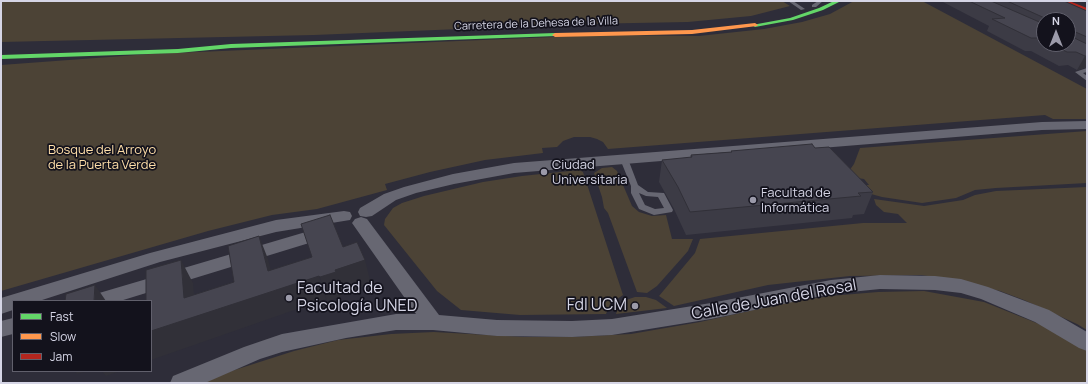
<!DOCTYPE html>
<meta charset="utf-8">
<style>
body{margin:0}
#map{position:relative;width:1088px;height:384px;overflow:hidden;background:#2e2d39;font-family:Manrope,sans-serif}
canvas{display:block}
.frame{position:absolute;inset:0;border:2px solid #d5d5e5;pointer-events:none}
.legend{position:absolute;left:12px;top:300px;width:140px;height:72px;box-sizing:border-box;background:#13121c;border:1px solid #61606c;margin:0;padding:5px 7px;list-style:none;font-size:12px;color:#d5d5e5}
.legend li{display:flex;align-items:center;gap:8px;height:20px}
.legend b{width:20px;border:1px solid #61606c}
.north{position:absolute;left:1036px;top:12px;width:40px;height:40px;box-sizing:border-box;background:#13121c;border:1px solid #61606c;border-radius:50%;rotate:0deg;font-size:11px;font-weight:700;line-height:16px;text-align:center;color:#d5d5e5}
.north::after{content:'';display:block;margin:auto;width:14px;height:18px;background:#9b9aa9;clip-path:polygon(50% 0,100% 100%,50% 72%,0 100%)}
</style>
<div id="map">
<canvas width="1088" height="384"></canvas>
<div class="frame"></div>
<ul class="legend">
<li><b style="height:5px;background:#63d668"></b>Fast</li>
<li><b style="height:5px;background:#ff974d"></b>Slow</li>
<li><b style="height:5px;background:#b3261e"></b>Jam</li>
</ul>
<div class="north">N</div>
</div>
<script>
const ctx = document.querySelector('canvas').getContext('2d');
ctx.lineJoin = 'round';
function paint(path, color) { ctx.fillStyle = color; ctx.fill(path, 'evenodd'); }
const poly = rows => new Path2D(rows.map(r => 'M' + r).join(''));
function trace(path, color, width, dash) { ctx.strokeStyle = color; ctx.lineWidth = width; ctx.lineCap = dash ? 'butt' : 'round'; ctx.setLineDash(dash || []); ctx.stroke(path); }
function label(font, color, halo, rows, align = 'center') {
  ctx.font = font + ' Manrope,sans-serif'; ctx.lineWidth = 3.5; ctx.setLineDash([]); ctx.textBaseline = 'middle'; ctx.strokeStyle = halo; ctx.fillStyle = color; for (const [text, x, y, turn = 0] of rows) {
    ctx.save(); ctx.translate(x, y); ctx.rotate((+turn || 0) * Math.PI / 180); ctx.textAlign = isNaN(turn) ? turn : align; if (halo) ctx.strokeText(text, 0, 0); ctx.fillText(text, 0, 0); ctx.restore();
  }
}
paint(poly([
 [1,1,782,1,790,6,751,16,688,22,582,24,314,35,1,42],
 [854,1,922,1,1087,89,1087,119,1053,119,1045,115,608,149,603,142,597,139,590,137,574,137,563,141,557,147,542,148,543,153,485,160,430,172,385,184,387,190,317,209,272,215,208,231,1,291,1,65,150,54,601,35,699,36,764,29,802,22,830,14],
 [1087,131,1087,183,996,188,975,190,956,198,922,203,882,197,871,194,862,185,869,185,864,179,857,178,849,171,854,164,860,148],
 [612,167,617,171,632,206,639,212,652,216,666,215,672,239,693,239,688,251,681,259,657,286,647,293,637,292,608,213,604,208,602,197,594,173,602,168],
 [579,170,583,172,623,295,610,304,606,314,520,315,461,310,437,291,384,225,385,219,393,208,402,203,424,196,483,182,522,176],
 [1087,187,1087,330,1077,324,1024,300,1000,291,950,279,921,275,850,276,768,285,674,306,659,296,695,253,700,239,863,223,907,223,898,214,884,212,876,205,874,199,924,206,963,200,975,195,996,191],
 [924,291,984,302,1054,330,1087,350,1087,383,202,383,216,376,294,351,338,340,391,334,434,332,524,337,573,337,631,334,700,322,790,302,830,296,878,292],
 [635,297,646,297,656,300,667,308,616,314,619,305,626,300]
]), '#4c4336');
paint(poly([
 [788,1,793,1,805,9,801,10,788,1],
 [818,1,823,1,816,7,812,7,812,5,818,1],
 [1087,68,1087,72,1083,73,1087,76,1087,81,1075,72,1087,68],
 [621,157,624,157,628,159,638,185,648,192,664,193,673,210,672,212,654,215,639,209,631,193,631,186,620,159,621,157],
 [639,193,646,196,658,197,664,208,655,209,645,205,639,193]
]), '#676772');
paint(poly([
 [1087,121,1087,129,1042,130,514,173,454,184,416,193,396,200,372,216,366,217,360,216,358,212,360,208,384,194,404,187,453,174,514,163,1042,122,1087,121],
 [344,211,350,212,352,216,350,220,276,232,160,262,39,301,13,301,13,310,1,314,1,298,150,253,276,220,344,211],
 [361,217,367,219,439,315,497,320,572,321,612,319,711,303,831,280,880,275,935,276,961,279,988,287,1049,310,1087,332,1087,351,1079,348,1035,322,981,299,961,293,935,290,880,289,831,294,711,319,612,335,572,337,497,336,433,330,396,330,346,338,282,352,260,359,205,383,170,383,173,376,244,347,282,334,396,314,416,314,352,223,355,219,361,217],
 [326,226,332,228,335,232,332,236,120,301,86,301,89,296,326,226],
 [13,318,13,334,1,337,1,321,13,318]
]), '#676772');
paint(poly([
 [834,1,841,1,823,10,793,20,755,27,752,25,790,18,819,8,834,1],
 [555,33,558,35,557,36,231,48,178,53,1,59,1,55,178,49,231,44,555,33]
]), '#63d668');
paint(poly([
 [755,23,758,25,757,26,692,34,555,37,552,35,555,33,692,30,755,23]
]), '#ff974d');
paint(poly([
 [1061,1,1069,1,1087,8,1087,12,1061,1]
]), '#b3261e');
paint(poly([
 [941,1,1064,1,1087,11,1087,67,1077,70,1068,65,1059,66,1031,51,1025,51,987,31,989,26],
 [1044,20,1068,20,1068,44,1044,44],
 [815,148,873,192,864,214,853,215,852,218,686,235,674,209,659,182,662,160,690,158,691,155,731,152,731,151]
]), '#3c3b45');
paint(poly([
 [1085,56,1087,56,1087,67,1077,70],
 [259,236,268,259,276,290,319,276,326,299,151,360,151,331,184,298,181,260,193,283,196,317,268,271],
 [365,260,371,284,342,294,342,296,327,301,320,277,335,270],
 [95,285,106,301,94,301],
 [75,371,87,371,77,374],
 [102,371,120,371,106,376]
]), '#313038');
const building = poly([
 [969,1,991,1,1044,24,1044,41,1038,38,1031,38,992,19,1005,18,969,1],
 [1007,1,1064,1,1087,11,1087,37,1071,30,1068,30,1068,20,1049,20,1007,1],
 [1068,35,1087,44,1087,56,1085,56,1076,52,1067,52,1051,44,1068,44,1068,35],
 [812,144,815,148,829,147,873,192,858,193,861,196,690,212,678,187,662,160,692,157,691,155,732,152,731,151,812,144],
 [330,215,343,247,357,242,365,260,335,270,336,272,320,277,319,276,151,331,151,301,146,301,146,270,181,260,184,298,234,282,228,246,259,236,268,271,312,257,301,224,330,215],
 [95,285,94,301,65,301,66,294,95,285]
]);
paint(building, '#464550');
trace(building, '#313038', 1);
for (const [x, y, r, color] of [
 [544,172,4,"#9b9aa9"],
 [753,200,4,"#9b9aa9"],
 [289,298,4,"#9b9aa9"],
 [635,306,4,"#9b9aa9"]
]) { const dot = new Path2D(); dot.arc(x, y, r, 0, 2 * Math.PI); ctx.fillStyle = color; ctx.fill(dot); trace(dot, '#13121c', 1.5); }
label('11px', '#d5d5e5', '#13121c', [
 ["Carretera de la Dehesa de la Villa",536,24,-2]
]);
label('13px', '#ffdfa9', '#13121c', [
 ["Bosque del Arroyo",102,150],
 ["de la Puerta Verde",102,165]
]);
label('13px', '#d5d5e5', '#13121c', [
 ["Ciudad",552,165],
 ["Universitaria",552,180],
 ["Facultad de",761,193],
 ["Informática",761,208]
], 'left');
label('16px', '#d5d5e5', '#13121c', [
 ["Facultad de",297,289],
 ["Psicología UNED",297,307],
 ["FdI UCM",627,306,"right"]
], 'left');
label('16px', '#d5d5e5', '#13121c', [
 ["Calle de Juan del Rosal",774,300,-10]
]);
</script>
